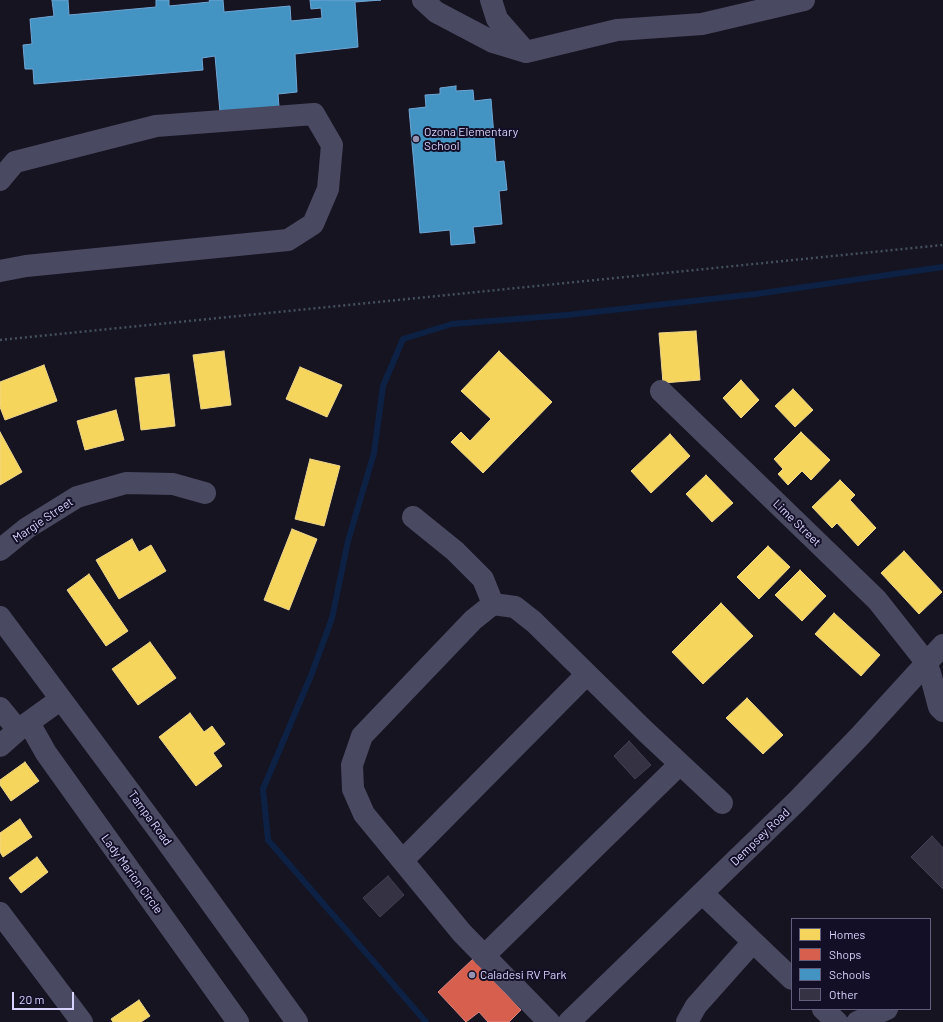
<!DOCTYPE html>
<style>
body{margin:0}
#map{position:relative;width:943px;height:1022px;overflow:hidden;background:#161421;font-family:Barlow,sans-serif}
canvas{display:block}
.legend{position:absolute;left:791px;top:918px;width:140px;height:92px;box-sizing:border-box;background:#130f26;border:1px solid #625e7d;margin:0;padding:5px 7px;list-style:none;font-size:12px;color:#d9d4ff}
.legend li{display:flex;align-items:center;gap:8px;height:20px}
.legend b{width:20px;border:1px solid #625e7d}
.scale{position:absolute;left:12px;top:992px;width:62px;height:18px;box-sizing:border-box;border:2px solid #d9d4ff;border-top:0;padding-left:5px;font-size:12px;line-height:14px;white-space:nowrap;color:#d9d4ff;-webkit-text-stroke:3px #130f26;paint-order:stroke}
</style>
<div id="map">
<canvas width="943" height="1022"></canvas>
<ul class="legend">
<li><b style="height:11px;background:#f6d55c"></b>Homes</li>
<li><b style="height:11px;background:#d6604d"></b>Shops</li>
<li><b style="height:11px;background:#4393c3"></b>Schools</li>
<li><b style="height:11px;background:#343243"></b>Other</li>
</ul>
<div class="scale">20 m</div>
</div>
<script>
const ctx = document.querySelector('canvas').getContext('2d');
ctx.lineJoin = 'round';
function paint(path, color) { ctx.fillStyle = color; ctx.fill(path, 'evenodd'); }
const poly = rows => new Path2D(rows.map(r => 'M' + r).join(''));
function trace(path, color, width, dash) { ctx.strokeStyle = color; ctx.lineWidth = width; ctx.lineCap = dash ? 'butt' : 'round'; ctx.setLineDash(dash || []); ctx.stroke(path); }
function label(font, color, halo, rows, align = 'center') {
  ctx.font = font + ' Barlow,sans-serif'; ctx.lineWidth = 4; ctx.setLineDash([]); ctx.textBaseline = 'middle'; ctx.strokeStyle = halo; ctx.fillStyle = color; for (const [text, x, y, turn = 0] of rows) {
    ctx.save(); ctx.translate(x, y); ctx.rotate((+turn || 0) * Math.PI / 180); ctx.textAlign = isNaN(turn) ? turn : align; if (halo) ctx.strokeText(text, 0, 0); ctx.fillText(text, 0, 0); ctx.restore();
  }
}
const homes = poly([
 [696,331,700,380,663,383,659,333,696,331],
 [224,351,231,405,201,409,193,355,224,351],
 [499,351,552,402,483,473,451,442,461,432,470,441,491,419,461,391,499,351],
 [44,365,57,401,5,420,0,407,0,382,44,365],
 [300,367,342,385,327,417,286,399,300,367],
 [169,374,175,426,141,430,135,378,169,374],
 [741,380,759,400,741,418,723,398,741,380],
 [793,389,813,410,795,427,775,406,793,389],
 [116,410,124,440,85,450,77,421,116,410],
 [0,432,22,472,0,485,0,432],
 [801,432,830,460,811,480,802,471,788,485,778,474,783,469,774,459,801,432],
 [670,434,690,456,651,493,631,471,670,434],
 [310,459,340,466,324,526,295,519,310,459],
 [706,475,733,503,712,522,686,494,706,475],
 [840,480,855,495,850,500,876,528,858,546,837,523,832,528,812,507,840,480],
 [292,529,317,539,289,610,264,600,292,529],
 [132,539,139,552,151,545,166,571,119,599,96,560,132,539],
 [768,546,790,567,759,599,737,577,768,546],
 [904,551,942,592,919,614,881,573,904,551],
 [800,570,826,596,802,621,775,595,800,570],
 [89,574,128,631,106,646,67,590,89,574],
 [721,603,753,636,703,684,672,652,721,603],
 [834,613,880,655,861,676,815,634,834,613],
 [150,642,176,678,138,705,112,669,150,642],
 [747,698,783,735,763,754,726,718,747,698],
 [190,713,204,732,212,726,225,744,213,753,222,766,196,786,159,737,190,713],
 [25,762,39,781,11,801,0,785,0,780,25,762],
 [20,819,32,837,3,857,0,852,0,833,20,819],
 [37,857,48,872,21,893,9,878,37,857],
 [139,1000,150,1016,141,1022,113,1022,111,1019,139,1000]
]);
paint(homes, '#f6d55c');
trace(homes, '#edd58d', 1);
const shops = poly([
 [473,959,521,1010,509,1022,488,1022,479,1012,466,1022,438,992,473,959]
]);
paint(shops, '#d6604d');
trace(shops, '#d78382', 1);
const schools = poly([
 [52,0,68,0,69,15,156,7,156,0,169,0,169,6,210,2,209,0,223,0,224,12,290,6,291,21,322,18,321,8,311,9,310,0,381,0,355,2,358,47,295,54,297,92,278,94,279,107,220,112,215,56,202,58,203,70,34,84,33,69,25,69,23,45,32,44,30,19,54,16,52,0],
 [456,86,456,91,473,90,474,101,491,99,496,162,504,161,507,190,499,191,502,224,473,227,475,243,451,245,450,230,420,233,409,109,426,107,425,95,440,94,440,88,456,86]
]);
paint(schools, '#4393c3');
trace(schools, '#70a6d5', 1);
trace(poly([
 [426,1022,268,840,263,789,312,673,332,618,348,541,374,453,383,386,403,339,452,324,567,315,756,294,943,267]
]), '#0d2144', 6);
const building = poly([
 [629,741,651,765,635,779,614,756,629,741],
 [932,836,943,848,943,889,911,857,932,836],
 [388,876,404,895,380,917,363,898,388,876]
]);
paint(building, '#343243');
trace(building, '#433f54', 1);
trace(poly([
 [0,340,943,245]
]), '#44505f', 2.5, [2, 3]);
trace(poly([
 [423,0,436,12,493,42,526,52,617,30,702,24,804,0],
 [491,0,497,19,526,52],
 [0,180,15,162,156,126,314,114,332,145,328,189,313,224,288,240,26,266,0,271],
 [661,391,877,600,926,662,930,673,939,707,943,711],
 [413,517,455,551,483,579,493,604],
 [0,550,27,528,77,497,126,483,173,484,205,493],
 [0,617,162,835,297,1022],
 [0,708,18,730],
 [29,723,46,753,238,1022],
 [0,746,18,730,61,699],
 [403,860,587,674],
 [702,893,792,979],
 [0,913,82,1022],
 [484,956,680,764],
 [823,1009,837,1022],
 [549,1022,462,933,364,814,353,789,352,765,362,736,473,620,493,604,515,607,534,622,645,731,722,803],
 [569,1022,797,801,859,737,943,645],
 [687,1022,696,1006,753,942],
 [857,1022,887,1009]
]), '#4a4962', 22);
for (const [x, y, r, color] of [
 [416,139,4,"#9591b1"],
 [472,975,4,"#9591b1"]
]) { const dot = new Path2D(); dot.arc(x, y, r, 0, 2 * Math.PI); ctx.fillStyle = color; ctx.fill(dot); trace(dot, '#130f26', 1.5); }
label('12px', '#d9d4ff', '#130f26', [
 ["Ozona Elementary",424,132],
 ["School",424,146],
 ["Caladesi RV Park",480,975]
], 'left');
label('12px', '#d9d4ff', '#130f26', [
 ["Margie Street",43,520,-34],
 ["Lime Street",797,523,44],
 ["Tampa Road",150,818,54],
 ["Dempsey Road",760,837,-44],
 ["Lady Marion Circle",132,874,54]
]);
</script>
